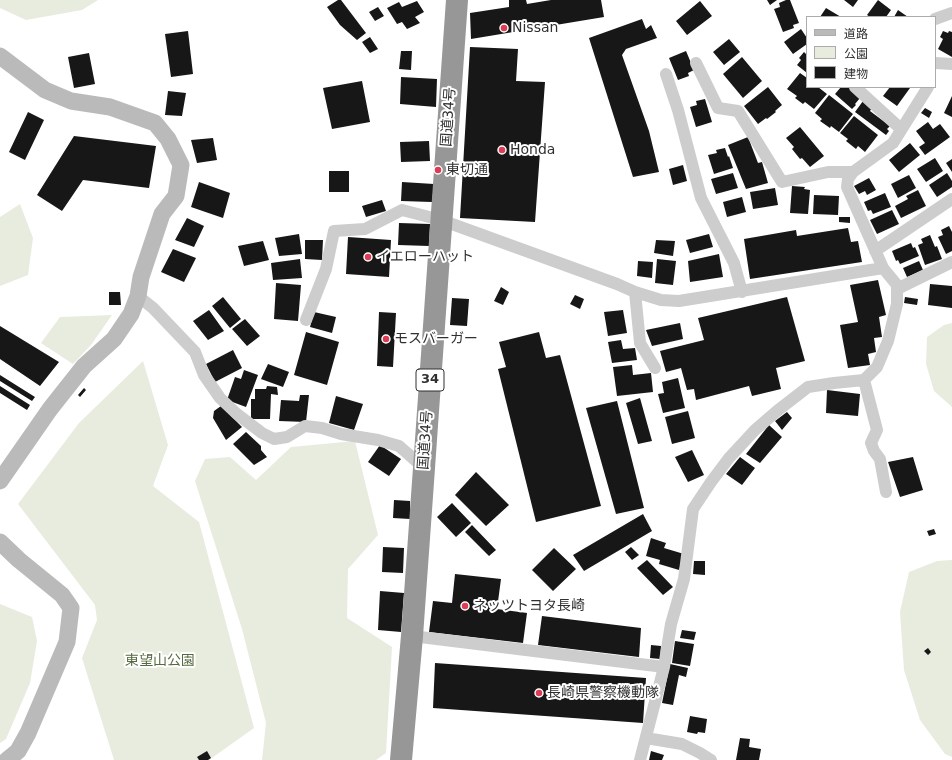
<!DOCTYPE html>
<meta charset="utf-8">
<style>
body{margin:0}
#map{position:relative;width:952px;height:760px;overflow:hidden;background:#fff;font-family:"DejaVu Sans","Noto Sans JP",sans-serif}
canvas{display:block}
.legend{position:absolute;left:806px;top:16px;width:130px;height:72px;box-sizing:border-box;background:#fff;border:1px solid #acacac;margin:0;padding:5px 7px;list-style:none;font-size:12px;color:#303030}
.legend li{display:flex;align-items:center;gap:8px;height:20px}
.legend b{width:20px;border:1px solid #acacac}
</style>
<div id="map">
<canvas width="952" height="760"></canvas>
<ul class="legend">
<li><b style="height:5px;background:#bababa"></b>道路</li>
<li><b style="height:11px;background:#e7ecdf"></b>公園</li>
<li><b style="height:11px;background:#171717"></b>建物</li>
</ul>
</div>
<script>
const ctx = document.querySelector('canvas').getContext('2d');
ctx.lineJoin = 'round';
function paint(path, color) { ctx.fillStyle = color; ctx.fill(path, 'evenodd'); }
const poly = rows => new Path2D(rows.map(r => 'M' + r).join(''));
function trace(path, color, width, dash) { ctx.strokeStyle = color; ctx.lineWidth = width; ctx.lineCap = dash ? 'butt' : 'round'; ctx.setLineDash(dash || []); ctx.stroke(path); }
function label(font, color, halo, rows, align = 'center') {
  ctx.font = font + ' "DejaVu Sans","Noto Sans JP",sans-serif'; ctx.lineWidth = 4; ctx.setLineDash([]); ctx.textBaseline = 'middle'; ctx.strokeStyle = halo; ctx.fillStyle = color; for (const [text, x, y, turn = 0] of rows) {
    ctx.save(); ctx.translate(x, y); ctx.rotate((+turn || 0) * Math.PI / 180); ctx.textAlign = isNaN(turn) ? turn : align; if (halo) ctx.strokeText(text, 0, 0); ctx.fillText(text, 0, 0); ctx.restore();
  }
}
paint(poly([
 [0,0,98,0,82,10,26,20,0,8],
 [20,204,33,238,28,275,0,286,0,217],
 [112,315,91,345,73,364,41,343,60,317],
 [952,323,952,407,934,391,926,364,927,337,944,325],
 [143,361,168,445,153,486,199,522,254,728,209,760,114,760,82,658,97,620,95,605,18,504,79,423],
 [355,441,378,535,348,569,347,618,392,647,386,753,376,760,262,760,266,723,242,629,195,481,205,459,230,457,256,480,291,447],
 [952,560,952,757,945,754,920,720,904,670,900,612,909,572,937,561],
 [0,604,32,617,37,641,30,683,6,739,0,743]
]), '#e7ecdf');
paint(poly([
 [338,0,341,0,366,33,357,40,340,25,327,7],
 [509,0,526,0,527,4,551,0,601,0,604,17,471,39,470,13,509,7],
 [767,0,777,0,770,5],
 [786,0,790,0,799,23,793,25,794,28,783,32,774,9,780,7,779,3],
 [844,0,858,0,853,7],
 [878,0,891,10,886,17,870,17,867,15],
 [417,1,424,12,415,17,420,23,407,29,402,22,397,24,387,8,399,2,402,7],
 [700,1,712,16,687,35,676,21],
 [378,7,384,16,375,21,369,12],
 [826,8,841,17,820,17],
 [898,10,908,17,894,17],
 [642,19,646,29,651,25,657,38,626,49,622,55,649,131,659,172,633,177,589,38],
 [801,29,807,38,807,44,793,54,784,42],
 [188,31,193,74,171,77,165,34],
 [943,31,948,33,949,31,952,32,952,57,938,49,943,39,940,37],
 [370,37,378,49,370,53,362,42],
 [729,39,740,52,724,65,713,52],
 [470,47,518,49,516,81,545,82,535,222,460,218],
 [401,51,412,51,411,70,399,69],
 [686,51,694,70,688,73,689,76,678,80,669,58],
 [804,52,806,54,807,52,807,73,797,65,801,60,799,58],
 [89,53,95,84,74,88,68,57],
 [742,57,762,81,743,98,723,74],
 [800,73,807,78,807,87,818,87,827,94,814,109,805,102,803,104,795,98,797,96,787,89],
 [401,77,437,79,436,107,400,104],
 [362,81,370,122,332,129,323,88],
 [768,87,782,105,775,111,776,112,767,119,766,118,758,124,744,106],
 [841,87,848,87,860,98,855,104,856,105,852,109,835,94],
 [890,87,908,87,910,88,897,106,883,96],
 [168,91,186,93,182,116,165,115],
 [829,95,853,114,839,132,831,126,830,128,820,121,822,119,815,113],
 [952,96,952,117,944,113],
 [705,99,712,122,696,127,690,107,697,105,696,101],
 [863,101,872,108,870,111,890,126,887,129,889,131,886,135,855,112],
 [925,108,932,112,929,118,921,113],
 [28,112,44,120,25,160,9,152],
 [854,116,878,135,865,152,858,146,856,149,846,141,848,139,840,133],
 [928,122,933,129,940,124,950,137,925,155,919,147,925,143,916,131],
 [800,127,824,156,810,167,802,158,800,159,792,149,794,147,786,138],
 [74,136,156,146,149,188,83,180,62,211,37,195],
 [748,137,758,163,762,162,768,183,746,189,728,145],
 [213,138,217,160,197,163,191,140],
 [429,141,430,161,401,162,400,142],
 [910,143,920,155,899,172,889,160],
 [725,148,728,157,729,156,733,168,714,174,708,155,717,153,716,150],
 [935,158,943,171,926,182,917,169],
 [952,159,952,172,946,163],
 [683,165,687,181,673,185,669,169],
 [329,171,349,171,349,192,329,192],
 [733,173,738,188,716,194,711,179],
 [947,173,952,181,952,187,937,197,929,185],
 [909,175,916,188,898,198,891,184],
 [869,178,876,190,867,195,865,191,859,194,854,186],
 [199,182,230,193,223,218,191,207],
 [402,182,434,184,432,202,401,201],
 [792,186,805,187,804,189,810,190,808,214,790,213],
 [775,188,778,205,753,209,750,192],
 [918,190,926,206,901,218,895,206,908,199,906,196],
 [885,193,891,207,873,214,871,210,868,211,864,202],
 [814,195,839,196,838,215,813,214],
 [742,197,746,212,727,217,723,202],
 [382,200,386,211,366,217,362,206],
 [892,210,899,224,877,234,870,220],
 [839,217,850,217,850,223,839,222],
 [187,218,204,226,194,247,175,240],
 [399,223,430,224,429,246,398,245],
 [949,226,952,232,952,251,946,254,938,237,943,235,941,230],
 [848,228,851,242,858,241,862,262,750,279,744,239,796,230,797,236],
 [299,234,302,254,279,256,275,238],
 [709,234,713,247,690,253,686,240],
 [930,235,935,247,937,246,942,259,925,265,918,245,923,243,921,239],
 [348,237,391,240,389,277,346,274],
 [305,240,323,240,322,260,305,259],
 [656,240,675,241,673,256,654,253],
 [263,241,269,260,244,266,238,246],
 [911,243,913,248,915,247,919,256,900,264,898,260,896,261,892,251],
 [173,249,196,258,184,282,161,272],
 [719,254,723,277,690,282,688,261],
 [300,259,302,278,273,280,271,263],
 [657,259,676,261,673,285,655,283],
 [638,261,653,262,652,278,637,276],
 [919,261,923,270,907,277,903,268],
 [878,280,886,315,879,317,882,337,874,338,876,352,868,354,870,365,848,368,840,325,858,322,850,285],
 [276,283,301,285,298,321,274,319],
 [930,284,952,286,952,308,928,305],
 [501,287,509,292,503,305,494,301],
 [109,292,120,292,121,305,109,305],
 [575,295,584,299,580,309,570,304],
 [223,297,241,319,230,328,212,306],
 [787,297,805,361,776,368,781,389,752,396,749,386,696,400,694,389,687,390,681,368,666,372,660,351,704,340,698,318],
 [905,297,918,299,917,305,904,303],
 [452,298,469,299,467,326,450,325],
 [209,310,224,331,208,340,193,321],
 [623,310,627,333,608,336,604,312],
 [314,312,336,317,332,333,310,327],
 [379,312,396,313,393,367,377,366],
 [245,319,260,336,247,346,232,329],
 [680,323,683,339,652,346,646,330],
 [0,326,59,362,40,386,0,359],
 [306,332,339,342,327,385,294,375],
 [539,332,546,358,560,355,601,506,536,522,498,369,506,367,499,342],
 [621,340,623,349,635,348,637,360,612,363,608,342],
 [233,350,242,368,215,382,206,364],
 [268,364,289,372,283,387,261,379],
 [632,365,633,375,651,373,653,392,617,396,613,367],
 [244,370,258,375,246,407,227,400,235,377,241,379],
 [0,375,35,397,32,401,0,381],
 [678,378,685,408,663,413,658,394,664,393,662,382],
 [0,386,30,405,27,410,0,393],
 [267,386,277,387,278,395,271,394,270,419,251,419,251,399,255,399,255,389,266,389],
 [84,388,86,390,80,397,78,395],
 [827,390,860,394,858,416,826,413],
 [300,395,309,395,306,422,279,421,281,400,299,401],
 [336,396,363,404,354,430,329,423],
 [640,398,652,441,638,444,626,403],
 [617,401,644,508,616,514,586,408],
 [221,406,242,427,226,440,213,418,214,411],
 [688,411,695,438,672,444,665,417],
 [787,412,792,418,782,430,775,421],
 [769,425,782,437,760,463,746,454],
 [246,432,261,446,261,450,267,457,254,465,233,444],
 [380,445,401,459,389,476,368,462],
 [692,450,704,475,688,482,675,457],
 [740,457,755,468,742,485,726,474],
 [913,457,923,490,900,497,888,462],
 [476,472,509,505,486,526,455,495],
 [394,500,410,501,410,519,393,518],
 [452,503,471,523,456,537,437,517],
 [643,514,652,531,584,571,573,555],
 [472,525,496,550,489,556,465,532],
 [934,529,936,534,929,536,927,531],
 [651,538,666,543,664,548,684,554,679,570,659,564,660,560,646,556],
 [383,547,404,548,403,573,382,572],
 [631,547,639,555,632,560,625,552],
 [554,548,576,569,553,591,532,570],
 [647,560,673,587,663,595,637,568],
 [694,561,705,561,705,575,693,574],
 [455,574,501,579,497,609,527,613,523,643,429,632,433,601,452,603],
 [380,591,404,593,401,632,378,630],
 [542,616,641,628,639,657,538,645],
 [682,630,696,632,694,640,680,638],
 [675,641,694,644,690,666,672,663],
 [651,645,661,646,660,659,650,658],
 [928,648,931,652,928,655,924,651],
 [435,663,646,678,643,723,433,708],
 [670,664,688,668,686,677,679,675,673,705,662,703],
 [690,716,707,719,705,733,698,732,697,734,687,732],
 [740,738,750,739,749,747,761,749,759,760,736,760],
 [207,751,211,758,208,760,199,760,197,757],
 [651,751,664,755,662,760,649,760]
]), '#171717');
trace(poly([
 [935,19,952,13],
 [696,63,718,108,738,111,782,182,828,172,853,172],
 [935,63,952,64],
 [666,74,678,110,701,198,734,263,742,292],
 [855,87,901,129],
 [875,251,952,199],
 [897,289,952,262],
 [635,292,640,343,655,368],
 [138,296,153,308,195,352,204,375,220,398,237,414,262,433,274,439,287,437,305,426,322,428,341,434,378,440,399,446,424,468],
 [306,320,326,269,334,231,365,229,402,210,441,220,617,284,635,292,661,300,679,301,883,268],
 [864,380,877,430,871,443,874,451,880,459,886,492],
 [412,636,664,667],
 [646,738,682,744,700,753,711,760],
 [640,760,664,667,671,624,684,579,693,509,711,482,729,458,755,430,777,411,808,387,834,383,864,380,877,367,888,341,897,304,897,285,883,268,847,187,848,179,853,172,893,143,928,87]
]), '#cdcdcd', 12);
trace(poly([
 [0,56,45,90,71,101,110,107,155,123,168,139,181,165,176,196,162,214,141,277,138,296,131,314,114,339,84,366,50,409,0,481],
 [0,542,19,560,62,595,71,608,67,642,28,733,18,751,7,760]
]), '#bababa', 17);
trace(poly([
 [401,760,412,636,424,468,457,0]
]), '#979797', 22);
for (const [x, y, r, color] of [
 [504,28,4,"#dc3c55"],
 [502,150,4,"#dc3c55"],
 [438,170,4,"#dc3c55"],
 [368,257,4,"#dc3c55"],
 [386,339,4,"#dc3c55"],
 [465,606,4,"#dc3c55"],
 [539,693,4,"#dc3c55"]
]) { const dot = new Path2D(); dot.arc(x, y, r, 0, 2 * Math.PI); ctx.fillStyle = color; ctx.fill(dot); trace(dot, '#fff', 1.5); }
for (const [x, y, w] of [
 [430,380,28]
]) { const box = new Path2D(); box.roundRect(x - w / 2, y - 11, w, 22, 3); ctx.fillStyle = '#fff'; ctx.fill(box); trace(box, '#303030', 1); }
label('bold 13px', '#303030', null, [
 ["34",430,380]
]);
label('14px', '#303030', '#fff', [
 ["Nissan",512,28],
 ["Honda",510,150],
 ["東切通",446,170],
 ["イエローハット",376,257],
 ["モスバーガー",394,339],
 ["ネッツトヨタ長崎",473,606],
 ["長崎県警察機動隊",547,693]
], 'left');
label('14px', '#303030', '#fff', [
 ["国道34号",449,117,-86],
 ["国道34号",426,440,-86]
]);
label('14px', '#566a3f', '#fff', [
 ["東望山公園",160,661]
]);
</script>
